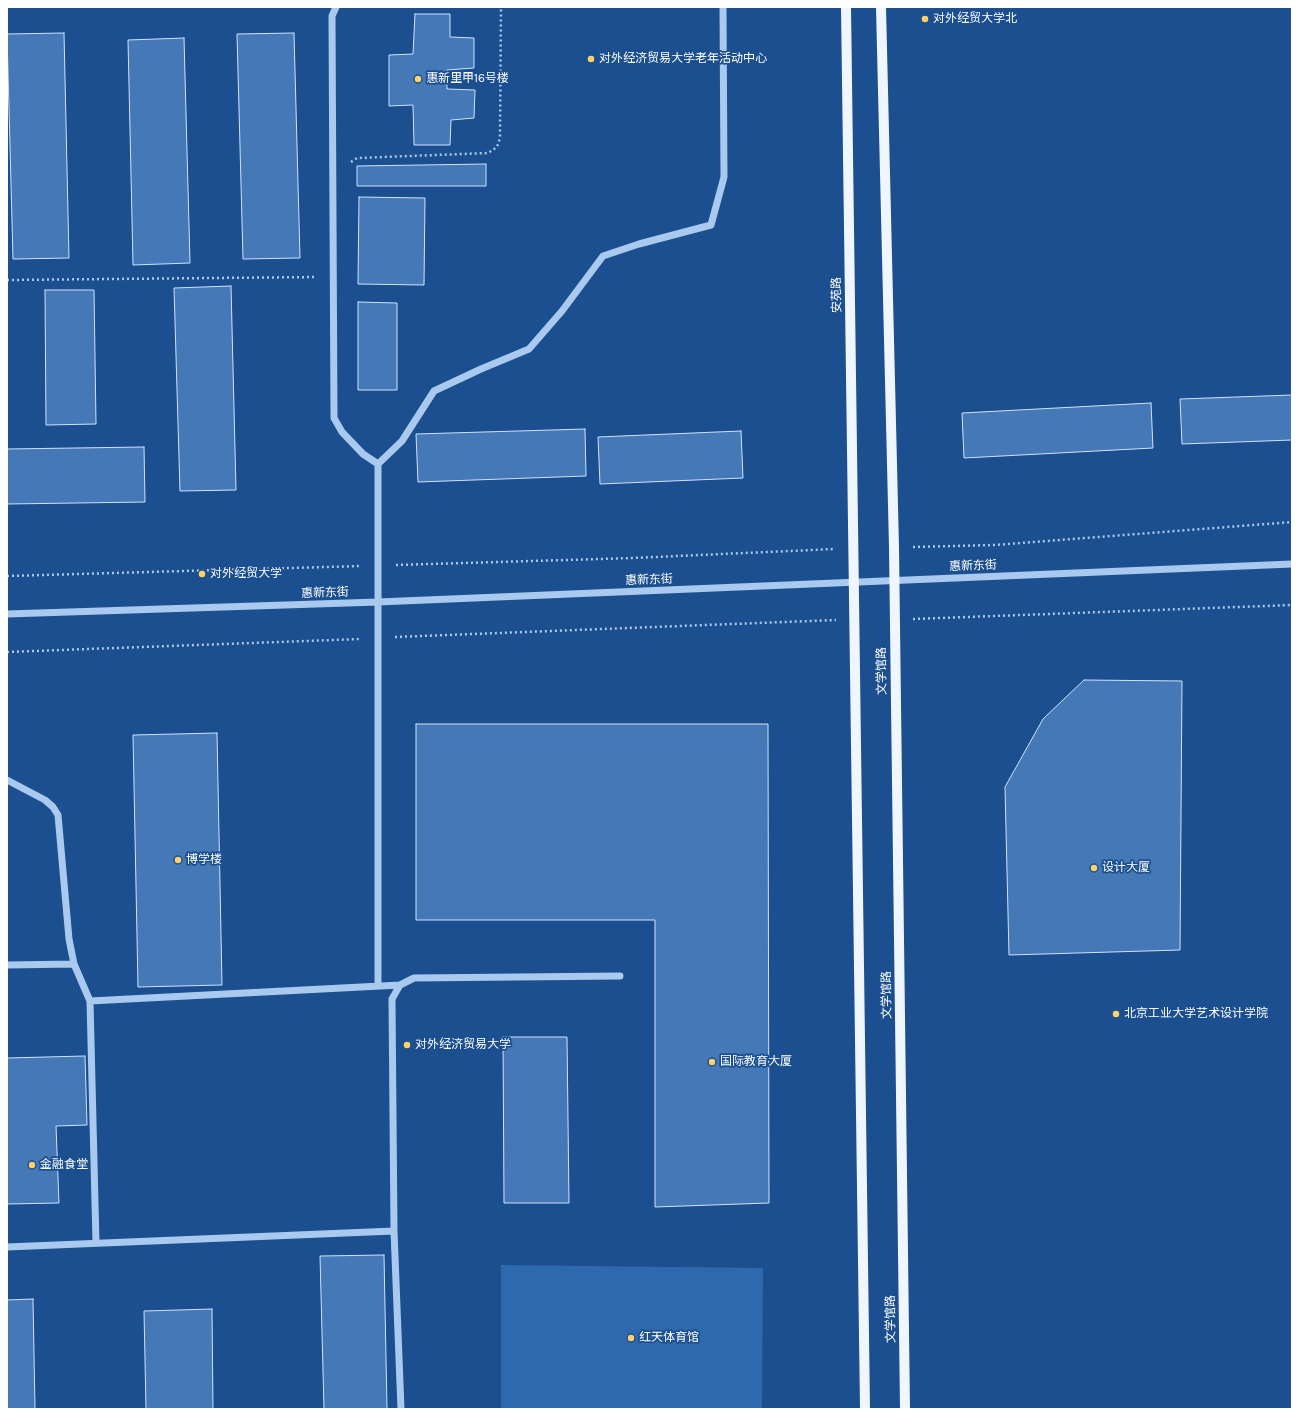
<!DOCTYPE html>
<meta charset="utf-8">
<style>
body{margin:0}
#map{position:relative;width:1299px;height:1416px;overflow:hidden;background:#1b4f8f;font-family:Karla,sans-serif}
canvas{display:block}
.frame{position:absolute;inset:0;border:8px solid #fff;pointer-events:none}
</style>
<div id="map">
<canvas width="1299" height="1416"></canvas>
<div class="frame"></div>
</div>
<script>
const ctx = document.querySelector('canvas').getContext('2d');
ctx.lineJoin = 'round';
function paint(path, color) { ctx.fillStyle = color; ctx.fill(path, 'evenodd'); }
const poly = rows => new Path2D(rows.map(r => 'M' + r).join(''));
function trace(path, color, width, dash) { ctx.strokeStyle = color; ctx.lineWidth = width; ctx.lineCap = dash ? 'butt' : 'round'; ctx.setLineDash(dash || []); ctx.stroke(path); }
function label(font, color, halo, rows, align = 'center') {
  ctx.font = font + ' Karla,"Noto Sans SC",sans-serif'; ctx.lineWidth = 3.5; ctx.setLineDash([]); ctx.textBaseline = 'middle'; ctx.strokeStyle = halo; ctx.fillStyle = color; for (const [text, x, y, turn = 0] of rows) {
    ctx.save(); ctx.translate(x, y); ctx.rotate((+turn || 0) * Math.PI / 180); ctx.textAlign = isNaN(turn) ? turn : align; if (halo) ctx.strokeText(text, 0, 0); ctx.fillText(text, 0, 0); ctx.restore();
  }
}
paint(poly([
 [501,1265,763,1268,762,1409,501,1409]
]), '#2e69ad');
const building = poly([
 [415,14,450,14,450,37,474,38,474,68,447,70,447,89,475,90,474,118,451,120,450,145,414,145,413,105,389,106,389,55,413,54,415,14],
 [64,33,69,258,13,259,7,34,64,33],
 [294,33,300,258,243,259,237,34,294,33],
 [184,38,190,263,133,265,128,40,184,38],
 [486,164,486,186,357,186,357,166,486,164],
 [359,197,425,198,424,285,358,284,359,197],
 [231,286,236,490,180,491,174,288,231,286],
 [45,290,94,290,96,424,46,425,45,290],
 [358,302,397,303,397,390,358,390,358,302],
 [1292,395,1292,440,1182,444,1180,399,1292,395],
 [1151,403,1153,448,964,458,962,413,1151,403],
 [585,429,586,476,418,482,416,434,585,429],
 [741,431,743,478,600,484,598,437,741,431],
 [144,447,145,502,7,504,7,449,144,447],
 [1084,680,1182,681,1180,950,1009,955,1005,787,1043,719,1084,680],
 [416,724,768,724,769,1203,655,1207,655,920,416,920,416,724],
 [217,733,222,985,138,987,133,735,217,733],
 [503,1037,567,1037,569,1203,504,1203,503,1037],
 [85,1056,87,1125,56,1126,59,1203,7,1204,7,1058,85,1056],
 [384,1255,387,1409,324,1409,320,1256,384,1255],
 [33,1299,35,1409,7,1409,7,1300,33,1299],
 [212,1309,213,1409,146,1409,144,1311,212,1309]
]);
paint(building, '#4478b7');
trace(building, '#cfe3fa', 1);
trace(poly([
 [351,162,357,158,488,153,497,147,500,138,501,7],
 [7,280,317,277],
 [913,547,995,545,1292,522],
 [396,565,633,558,834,549],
 [7,576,361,566],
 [913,619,1292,605],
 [395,637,836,620],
 [7,652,360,639]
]), '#a9c9ee', 2.5, [2, 3]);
trace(poly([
 [336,7,332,16,334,418,342,432,363,454,378,464,378,986],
 [378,464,402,441,434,391,481,369,529,349,562,311,603,256,639,244,711,225,724,177,723,7],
 [7,614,378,602,1292,564],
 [7,780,45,800,53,807,58,815,69,939,74,964,90,1001,96,1243],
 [7,965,74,964],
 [90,1001,400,985],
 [7,1247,394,1231],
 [401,1409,394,1231,392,999,400,985,414,978,620,976]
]), '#a9c9ee', 7);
trace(poly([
 [846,7,865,1409],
 [881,7,894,547,905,1409]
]), '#f0f6ff', 10);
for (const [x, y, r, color] of [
 [925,19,4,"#ffd166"],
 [591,59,4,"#ffd166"],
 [418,79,4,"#ffd166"],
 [202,574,4,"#ffd166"],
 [178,860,4,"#ffd166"],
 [1094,868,4,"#ffd166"],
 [1116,1014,4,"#ffd166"],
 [407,1045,4,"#ffd166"],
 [712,1062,4,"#ffd166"],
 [32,1165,4,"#ffd166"],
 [631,1338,4,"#ffd166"]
]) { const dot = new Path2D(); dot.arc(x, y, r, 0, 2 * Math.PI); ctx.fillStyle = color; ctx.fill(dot); trace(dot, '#1b4f8f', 1.5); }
label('12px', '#fff', '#1b4f8f', [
 ["对外经贸大学北",933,19],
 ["对外经济贸易大学老年活动中心",599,59],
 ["惠新里甲16号楼",426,79],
 ["对外经贸大学",210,574],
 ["博学楼",186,860],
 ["设计大厦",1102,868],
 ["北京工业大学艺术设计学院",1124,1014],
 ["对外经济贸易大学",415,1045],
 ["国际教育大厦",720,1062],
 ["金融食堂",40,1165],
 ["红天体育馆",639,1338]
], 'left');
label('12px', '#fff', '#1b4f8f', [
 ["安苑路",837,295,-91],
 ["惠新东街",973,566,-2],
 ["惠新东街",649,580,-2],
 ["惠新东街",325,593,-2],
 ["文学馆路",882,671,-91],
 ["文学馆路",887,995,-91],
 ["文学馆路",891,1319,-91]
]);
</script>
